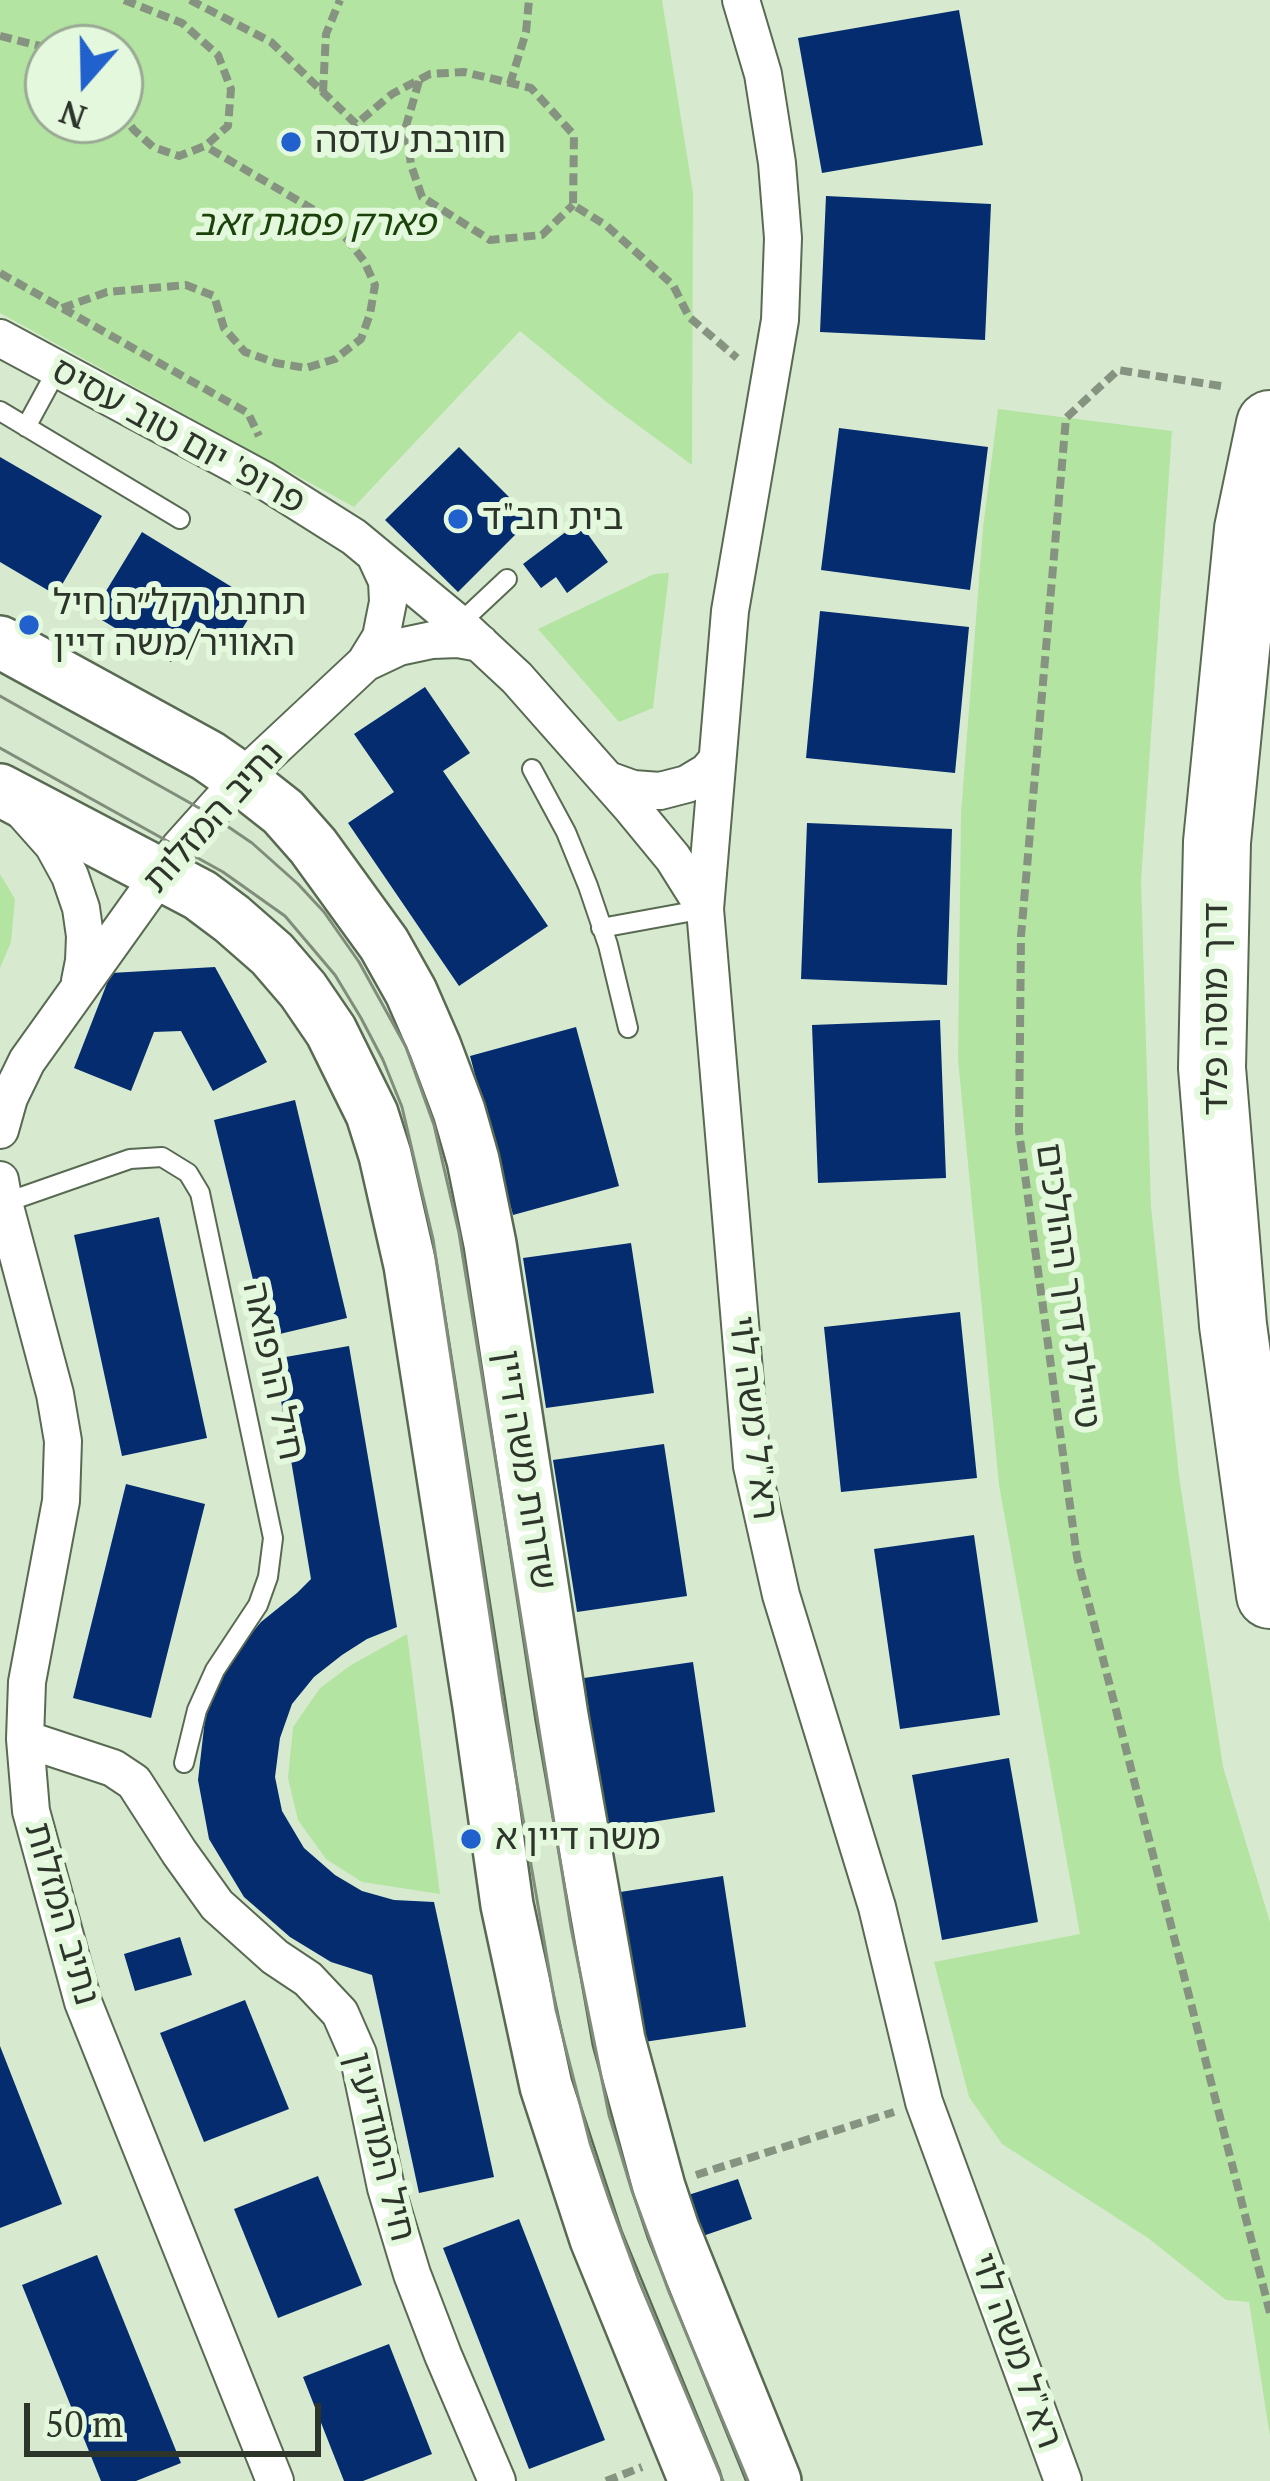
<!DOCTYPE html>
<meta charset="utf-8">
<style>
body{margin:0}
#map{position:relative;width:1270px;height:2481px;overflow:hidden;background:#d7ead0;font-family:"PT Serif",serif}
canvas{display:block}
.north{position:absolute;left:24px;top:24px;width:120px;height:120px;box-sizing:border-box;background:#e4f8dd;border:3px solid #9baa95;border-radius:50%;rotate:200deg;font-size:33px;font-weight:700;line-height:48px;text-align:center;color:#2d342a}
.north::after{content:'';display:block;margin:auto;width:42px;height:54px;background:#2161ce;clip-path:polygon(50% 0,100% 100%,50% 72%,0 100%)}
.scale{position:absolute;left:24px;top:2403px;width:297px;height:54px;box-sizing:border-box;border:6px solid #2d342a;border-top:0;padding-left:15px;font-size:36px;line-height:42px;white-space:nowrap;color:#2d342a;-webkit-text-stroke:9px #e4f8dd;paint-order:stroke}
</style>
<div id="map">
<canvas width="1270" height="2481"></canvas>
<div class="north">N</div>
<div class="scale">50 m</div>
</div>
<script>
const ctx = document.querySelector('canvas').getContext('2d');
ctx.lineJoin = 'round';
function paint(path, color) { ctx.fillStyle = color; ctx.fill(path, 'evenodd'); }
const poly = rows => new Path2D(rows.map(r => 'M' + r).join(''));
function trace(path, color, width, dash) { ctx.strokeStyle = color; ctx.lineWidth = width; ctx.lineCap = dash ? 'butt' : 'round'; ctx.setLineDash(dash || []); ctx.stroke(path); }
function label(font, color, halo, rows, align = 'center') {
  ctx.font = font + ' "PT Serif","Noto Sans Hebrew",serif'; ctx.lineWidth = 12; ctx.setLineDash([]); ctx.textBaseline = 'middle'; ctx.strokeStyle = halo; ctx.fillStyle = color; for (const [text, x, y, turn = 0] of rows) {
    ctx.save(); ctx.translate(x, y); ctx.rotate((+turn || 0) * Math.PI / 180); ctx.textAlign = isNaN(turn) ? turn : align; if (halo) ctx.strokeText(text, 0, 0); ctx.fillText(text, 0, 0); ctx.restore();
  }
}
paint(poly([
 [0,0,662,0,693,193,692,465,609,404,520,331,354,507,0,313],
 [48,48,120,48,120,120,48,120],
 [998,409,1172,431,1141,880,1151,1207,1179,1476,1223,1767,1270,1922,1270,2436,1249,2302,1226,2300,1148,2238,1002,2144,969,2097,934,1962,1080,1934,999,1485,958,1060,961,813,983,528],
 [669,573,653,708,619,722,538,629,654,574],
 [0,874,15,899,11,942,0,968],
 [407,1634,440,1894,362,1882,326,1859,298,1820,288,1778,293,1727,320,1688,351,1665]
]), '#b3e4a2');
paint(poly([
 [959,10,983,145,822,173,798,38],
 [826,196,991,204,985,340,820,332],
 [839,428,988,447,970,590,821,570],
 [459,447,531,519,458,592,385,520],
 [0,457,102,516,56,595,0,562],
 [579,522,608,562,567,593,556,577,541,588,523,564],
 [142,532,258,603,233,644,196,621,171,662,92,614],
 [820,611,969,627,955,773,806,758],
 [425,687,470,753,443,771,548,926,459,986,348,823,394,792,354,734],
 [807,823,952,829,947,985,801,979],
 [215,967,267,1062,213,1091,181,1031,154,1032,131,1091,74,1068,111,973],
 [940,1020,946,1178,818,1183,812,1025],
 [576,1027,619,1186,513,1215,470,1056],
 [295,1100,347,1318,267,1337,214,1120],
 [159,1217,207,1438,122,1456,74,1235],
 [631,1243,654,1393,546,1408,523,1258],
 [960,1312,977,1478,841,1492,824,1327],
 [349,1346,397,1627,367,1639,342,1655,314,1677,292,1704,280,1738,275,1777,282,1811,304,1848,335,1875,362,1891,394,1900,434,1902,494,2177,419,2193,372,1975,331,1962,290,1937,244,1897,209,1839,198,1780,205,1719,225,1665,261,1622,297,1593,311,1579,274,1359],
 [664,1444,687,1596,577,1612,553,1460],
 [126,1484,205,1504,151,1718,73,1698],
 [974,1535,1000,1715,900,1729,874,1549],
 [693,1662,715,1812,607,1829,584,1678],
 [1009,1758,1038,1922,942,1940,912,1775],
 [723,1876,746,2027,637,2043,614,1893],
 [180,1937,192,1975,135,1991,124,1954],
 [245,2000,289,2109,204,2142,160,2033],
 [0,2046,62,2204,0,2228],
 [318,2176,362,2285,278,2318,234,2209],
 [738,2179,752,2219,697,2238,682,2197],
 [519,2219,605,2440,529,2469,443,2248],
 [97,2255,181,2463,136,2481,101,2481,22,2285],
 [389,2344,432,2454,363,2481,344,2481,303,2377]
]), '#042c6f');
const lane = poly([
 [0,411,180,519],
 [26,427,57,370],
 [459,624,507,579],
 [532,769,566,832,588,886,608,945,628,1028],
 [601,928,705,909],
 [4,1203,130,1159,162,1157,188,1173,200,1193,273,1538,268,1577,258,1605,215,1670,197,1710,184,1763]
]);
const street = poly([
 [741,0,763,74,777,163,783,238,780,320,730,611,705,909,752,1466,781,1595,877,1907,924,2102,1063,2481],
 [0,338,262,479,354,537,459,624,517,678,631,807,673,858,705,909],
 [365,663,399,647,432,640,458,639,480,643],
 [608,780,633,789,660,791,687,784,707,772,717,760],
 [21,809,53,845,70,876,81,908,85,936,84,961,80,981],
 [0,1130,9,1098,27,1061,180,847,241,779,365,663,381,637,388,602,387,581,375,555],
 [0,1180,4,1203,55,1394,63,1441,61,1501,27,1682,25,1739,31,1811,83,2002,275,2481],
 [25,1739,113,1768,134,1782,179,1852,217,1905,275,1957,308,1979,340,2013,358,2054,386,2188,412,2274,443,2355,497,2481]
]);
const secondary = poly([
 [0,642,208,756,241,779,283,812,313,846,384,944,411,992,435,1047,459,1111,473,1160,490,1244,562,1716,619,2040,659,2187,673,2229,775,2481],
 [0,790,200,895,232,919,272,954,303,990,331,1031,372,1114,385,1155,410,1265,479,1706,507,1905,546,2086,596,2239,695,2481]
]);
const highway = poly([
 [1270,424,1248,529,1217,842,1212,1068,1233,1325,1270,1595]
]);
trace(lane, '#596a53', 22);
trace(street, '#596a53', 40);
trace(secondary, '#596a53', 56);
trace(highway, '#596a53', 70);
trace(poly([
 [190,0,271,42,356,124,392,94,430,74,464,72,531,88,574,135,573,205,607,226,673,285,689,317,737,358],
 [0,36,48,48],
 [419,81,406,126,411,165,422,197,490,240,542,235,573,205],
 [510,84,526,32,529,0],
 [323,92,326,34,340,0],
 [120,112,134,130,153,147,179,156,205,146,228,126,231,89,218,55,182,23,124,0],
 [0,273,248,413,259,436],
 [62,308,107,292,186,285,214,296,224,328,245,352,276,363,306,368,335,359,361,339,370,314,375,285,364,261,347,239,321,214,205,146],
 [1221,386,1118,370,1066,418,1021,936,1019,1131,1077,1557,1270,2313],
 [696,2175,894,2112],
 [606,2481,642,2467]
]), '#869380', 8, [12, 6]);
trace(lane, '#fff', 18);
trace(street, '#fff', 36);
trace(secondary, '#fff', 51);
trace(highway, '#fff', 66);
trace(poly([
 [0,696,208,813,252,843,298,884,324,912,359,962,406,1047,434,1125,459,1233,571,1928,609,2115,632,2191,669,2292,748,2481],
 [0,748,223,872,285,916,335,975,361,1018,383,1060,402,1107,433,1239,503,1702,556,2010,590,2143,610,2202,639,2281,723,2481]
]), '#808d7b', 3);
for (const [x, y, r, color] of [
 [291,142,12,"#2161ce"],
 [458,519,12,"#2161ce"],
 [29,625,12,"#2161ce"],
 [471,1839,12,"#2161ce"]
]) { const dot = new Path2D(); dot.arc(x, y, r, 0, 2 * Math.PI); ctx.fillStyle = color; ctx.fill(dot); trace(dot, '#e4f8dd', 4.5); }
label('36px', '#2d342a', '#e4f8dd', [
 ["חורבת עדסה",315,142],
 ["בית חב\"ד",482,519],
 ["תחנת רקל״ה חיל",53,604],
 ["האוויר/משה דיין",53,645],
 ["משה דיין א",495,1839]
], 'left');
label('italic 36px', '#1c420b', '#e4f8dd', [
 ["פארק פסגת זאב",315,225]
]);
label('36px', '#2d342a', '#e4f8dd', [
 ["פרופ' יום טוב עסיס",178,437,29],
 ["נתיב המזלות",214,818,-48],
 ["דרך מוסה פלד",1217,1009,-90],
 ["טיילת דרך ההולכים",1067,1286,82],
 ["חיל הרפואה",272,1371,78],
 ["רא\"ל משה לוי",752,1418,83],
 ["שדרות משה דיין",524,1470,81],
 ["נתיב המזלות",61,1914,74],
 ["חיל המודיעין",379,2147,76],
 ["רא\"ל משה לוי",1015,2351,70]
]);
</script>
